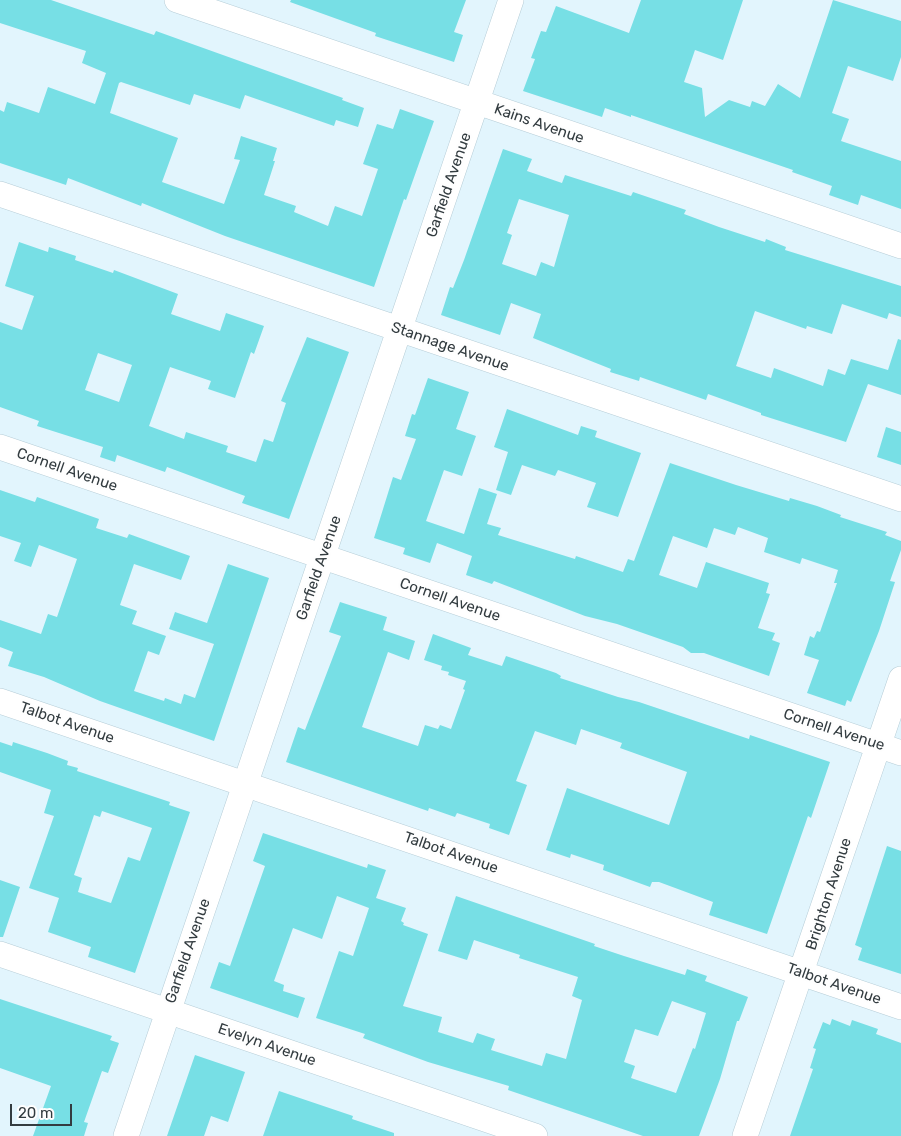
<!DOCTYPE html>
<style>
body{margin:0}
#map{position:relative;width:901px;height:1136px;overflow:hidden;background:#e2f5fd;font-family:Rubik,sans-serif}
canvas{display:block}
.scale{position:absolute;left:10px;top:1104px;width:62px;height:22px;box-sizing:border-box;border:2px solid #333c40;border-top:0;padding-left:6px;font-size:15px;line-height:18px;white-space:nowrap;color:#333c40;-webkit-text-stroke:4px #fefefe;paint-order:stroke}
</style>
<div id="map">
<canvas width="901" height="1136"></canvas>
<div class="scale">20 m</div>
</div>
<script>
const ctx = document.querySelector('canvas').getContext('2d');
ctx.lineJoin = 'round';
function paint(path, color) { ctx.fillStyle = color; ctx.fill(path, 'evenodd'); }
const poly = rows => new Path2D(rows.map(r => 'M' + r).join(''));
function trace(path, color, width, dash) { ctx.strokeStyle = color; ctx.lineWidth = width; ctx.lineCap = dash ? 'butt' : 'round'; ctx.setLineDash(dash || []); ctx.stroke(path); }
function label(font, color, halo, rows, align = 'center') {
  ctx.font = font + ' Rubik,sans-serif'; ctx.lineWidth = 5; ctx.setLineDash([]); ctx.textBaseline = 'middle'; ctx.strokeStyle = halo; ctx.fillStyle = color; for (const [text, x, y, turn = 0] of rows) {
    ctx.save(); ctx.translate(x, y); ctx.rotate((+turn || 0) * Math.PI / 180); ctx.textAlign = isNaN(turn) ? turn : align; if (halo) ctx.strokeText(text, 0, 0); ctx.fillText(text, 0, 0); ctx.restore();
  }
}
paint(poly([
 [0,0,51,0,154,35,156,31,181,40,343,98,342,100,364,108,358,127,336,120,334,126,245,95,240,109,194,94,190,105,121,82,119,83,110,113,178,138,162,182,224,204,240,160,234,159,241,136,277,148,273,161,275,161,264,195,296,206,294,212,328,226,335,206,362,216,378,169,363,164,377,124,393,129,400,109,434,121,406,200,404,199,374,287,225,236,142,203,141,206,68,178,66,185,0,163,0,110,4,112,7,102,39,113,48,87,95,104,106,73,82,63,86,51,0,23],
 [291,0,466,0,454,32,463,35,454,62,375,36,376,33,290,2],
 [641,0,743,0,723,60,695,50,684,82,702,88,705,117,729,100,750,107,752,101,765,106,778,84,800,98,833,0,901,21,901,57,893,81,848,66,832,113,849,119,841,141,901,161,901,209,861,195,858,205,829,195,832,186,792,172,793,170,631,115,631,117,605,108,602,117,523,91,535,59,531,58,541,31,546,32,556,6,629,33],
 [503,149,532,159,527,171,562,183,565,175,631,196,633,192,686,210,684,214,719,227,765,242,766,239,786,247,785,250,901,286,901,317,889,313,887,319,842,304,832,334,807,326,806,329,755,311,736,366,771,378,774,368,823,386,828,369,845,375,851,359,888,370,898,339,901,340,901,395,868,384,846,442,761,415,761,413,708,394,706,400,640,377,639,381,610,372,611,369,533,338,541,314,511,303,500,335,441,315,450,287,453,288,464,260],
 [519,199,569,215,554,267,541,262,536,276,502,264,512,235,507,233],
 [19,242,48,252,49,247,76,256,75,260,113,273,114,270,178,294,171,314,220,331,226,313,264,326,254,354,251,352,235,398,208,389,211,381,170,367,149,426,184,439,186,432,228,446,226,452,256,462,264,439,273,442,286,403,281,401,307,337,349,352,289,519,242,503,245,496,167,467,165,472,117,455,115,462,100,457,103,447,37,426,39,421,0,407,0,322,22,330,34,296,5,286],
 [98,353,132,365,119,402,85,390],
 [428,378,469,392,456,429,476,436,462,476,444,470,426,521,464,534,479,488,497,494,487,524,501,528,498,535,575,559,576,556,623,572,628,559,634,561,670,463,736,485,789,501,790,498,817,506,841,515,840,517,887,532,885,535,901,541,901,550,890,581,895,582,879,631,851,702,847,700,845,706,807,693,819,660,804,655,810,636,814,638,817,631,820,632,837,583,834,583,838,570,802,558,800,564,764,552,768,538,738,527,735,535,714,528,707,548,673,536,659,575,697,588,706,562,769,583,766,593,770,594,758,628,775,633,772,640,780,643,769,676,704,653,691,653,683,647,617,624,585,616,494,581,492,584,466,575,472,556,437,543,430,563,403,554,405,548,374,538,393,477,401,480,416,439,405,436,412,414,415,415],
 [507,409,578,435,581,426,597,431,595,437,641,453,618,517,587,507,596,483,558,470,555,476,522,465,511,495,496,490,508,452,494,447],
 [886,427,901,432,901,465,877,457],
 [0,490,35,502,37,497,99,519,96,528,127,538,129,534,190,556,181,580,134,564,120,605,137,611,132,624,166,636,159,655,148,651,134,691,164,701,165,698,181,704,184,694,195,698,214,644,169,629,175,612,207,623,228,564,269,578,214,741,100,701,44,677,8,666,13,652,0,647,0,620,41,634,48,614,57,617,77,559,39,545,31,567,14,561,21,543,0,536],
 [340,602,387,617,383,630,415,641,409,660,388,652,362,727,418,746,425,725,438,729,440,725,451,729,465,690,463,689,466,681,448,675,449,672,441,670,442,666,424,660,433,634,471,648,468,655,502,666,506,656,556,673,561,676,560,678,618,697,639,702,749,739,750,735,830,762,811,818,808,816,767,934,709,915,713,902,659,882,652,882,650,887,603,870,604,865,571,854,570,858,546,850,567,788,669,825,687,772,620,748,622,743,581,729,576,745,535,731,516,781,527,785,509,835,489,828,490,824,457,813,455,817,429,808,428,811,286,762,298,727,305,730,341,636,329,632],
 [0,742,12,746,13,742,47,753,68,761,67,765,78,768,77,771,170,802,169,805,190,812,135,973,88,957,91,947,48,932,59,898,29,888,54,816,44,813,51,790,0,772],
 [102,811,152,828,140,861,128,857,111,903,78,892,82,878,74,875,94,815,100,817],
 [263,833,367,868,368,864,386,870,376,898,406,908,401,921,404,923,403,925,428,934,403,1006,442,1017,438,1032,473,1043,477,1033,495,1039,491,1050,542,1066,546,1053,566,1059,582,1000,572,996,578,977,519,958,520,955,474,940,467,960,438,951,456,896,595,944,594,946,624,956,685,975,687,969,707,976,705,981,748,997,739,1021,737,1021,720,1079,699,1136,643,1136,508,1090,509,1086,428,1062,363,1038,365,1034,316,1018,339,951,353,956,369,908,337,896,322,939,293,928,274,981,284,985,283,991,305,998,298,1018,210,988,219,962,230,966,265,866,253,861],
 [672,1001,706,1013,695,1049,693,1048,676,1093,631,1078,635,1066,624,1062,635,1029,658,1036],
 [887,846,901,851,901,974,858,960,862,948,855,945],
 [0,880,20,887,3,937,0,937],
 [0,999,112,1036,110,1040,119,1043,108,1073,102,1071,84,1122,88,1123,84,1136,33,1136,51,1086,0,1068],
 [832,1019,850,1026,852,1020,878,1029,876,1034,901,1043,901,1136,790,1136,813,1069,810,1068,816,1049,813,1048,823,1022,830,1025],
 [195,1055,245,1072,228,1122,211,1116,204,1136,167,1136],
 [279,1091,353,1116,352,1119,394,1133,394,1136,263,1136]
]), '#77dfe5');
const street = poly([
 [177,0,901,246],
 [0,194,901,499],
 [0,447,901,753],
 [0,701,901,1007],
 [0,954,535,1136],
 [126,1136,511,0],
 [745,1136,901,679]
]);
trace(street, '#b6cdd7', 26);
trace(street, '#fff', 25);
label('15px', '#333c40', '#fefefe', [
 ["Kains Avenue",539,124,19],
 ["Garfield Avenue",449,185,-71],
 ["Stannage Avenue",450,347,19],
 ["Cornell Avenue",67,470,19],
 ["Garfield Avenue",319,568,-71],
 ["Cornell Avenue",450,600,19],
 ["Talbot Avenue",67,723,19],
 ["Cornell Avenue",834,730,18],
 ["Talbot Avenue",451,853,19],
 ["Brighton Avenue",829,894,-72],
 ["Garfield Avenue",188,951,-71],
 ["Talbot Avenue",834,984,19],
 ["Evelyn Avenue",267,1045,19]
]);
</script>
